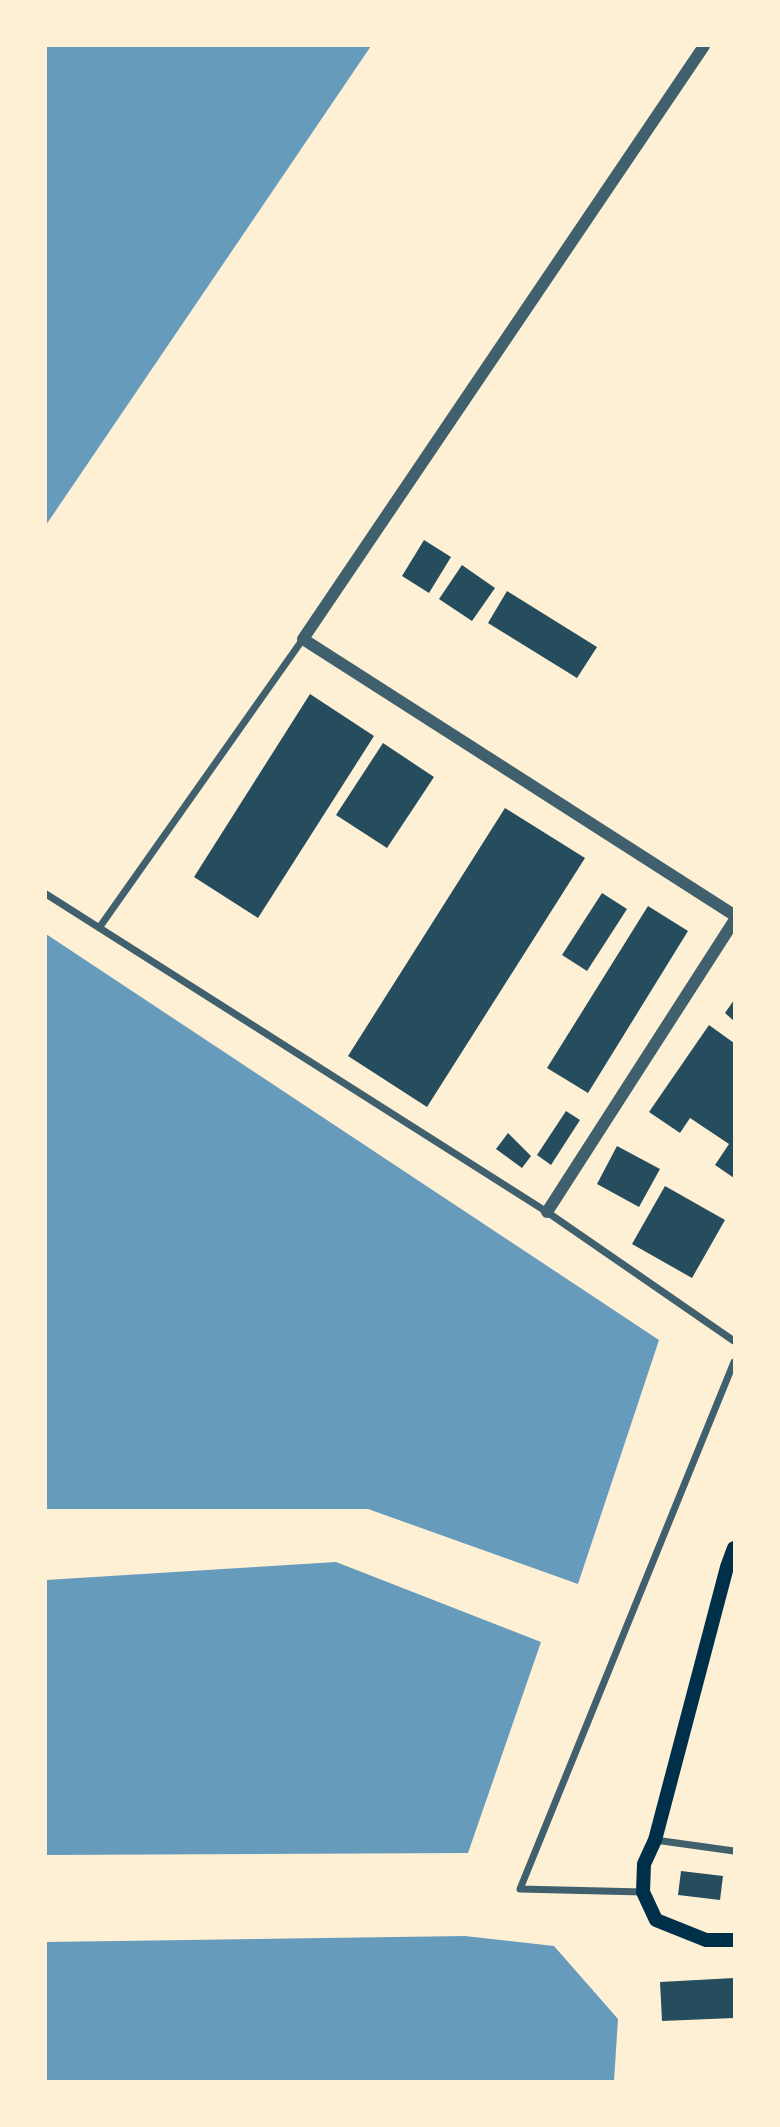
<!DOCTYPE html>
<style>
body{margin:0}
#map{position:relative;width:780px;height:2127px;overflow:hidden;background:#fdf0d5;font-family:"IBM Plex Sans",sans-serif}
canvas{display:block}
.frame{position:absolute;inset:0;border:47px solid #fdf0d5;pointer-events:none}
</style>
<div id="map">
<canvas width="780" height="2127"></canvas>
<div class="frame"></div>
</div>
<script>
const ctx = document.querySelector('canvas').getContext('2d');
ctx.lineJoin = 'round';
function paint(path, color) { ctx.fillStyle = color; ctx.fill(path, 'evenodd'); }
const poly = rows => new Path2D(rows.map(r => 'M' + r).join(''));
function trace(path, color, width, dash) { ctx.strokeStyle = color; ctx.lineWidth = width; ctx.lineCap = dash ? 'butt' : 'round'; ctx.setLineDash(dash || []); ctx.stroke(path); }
paint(poly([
 [46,46,371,46,46,525],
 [46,934,659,1340,578,1584,368,1509,46,1509],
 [336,1562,541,1642,468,1853,46,1855,46,1580],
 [465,1936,554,1946,618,2019,614,2081,46,2081,46,1942]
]), '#669bbc');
paint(poly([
 [424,540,451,557,429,593,402,576],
 [462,565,495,588,472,621,439,599],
 [507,591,597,647,577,678,488,623],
 [310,694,374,736,258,918,194,877],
 [383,743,434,777,387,848,336,815],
 [505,808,585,858,427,1107,348,1056],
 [602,893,627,909,587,971,562,955],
 [648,906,688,931,588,1093,547,1068],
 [734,1000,734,1021,725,1013],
 [709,1025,734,1043,734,1178,715,1165,729,1144,690,1118,680,1133,649,1112],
 [566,1111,580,1120,551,1165,537,1155],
 [508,1133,531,1156,522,1168,496,1149],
 [617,1146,660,1169,639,1207,597,1184],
 [665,1186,725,1220,692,1278,632,1244],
 [681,1871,723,1876,720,1900,678,1895],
 [734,1978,734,2018,662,2021,660,1982]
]), '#264d5e');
trace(poly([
 [46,894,547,1212,734,1341],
 [99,928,303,639],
 [655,1840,734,1851],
 [643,1892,520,1889,734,1362]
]), '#3f606c', 7);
trace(poly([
 [704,46,303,639,734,915],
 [547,1212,734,921]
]), '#3f606c', 12);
trace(poly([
 [734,1548,727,1567,655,1840,644,1864,643,1892,656,1920,706,1940,734,1940]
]), '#003049', 14);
</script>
